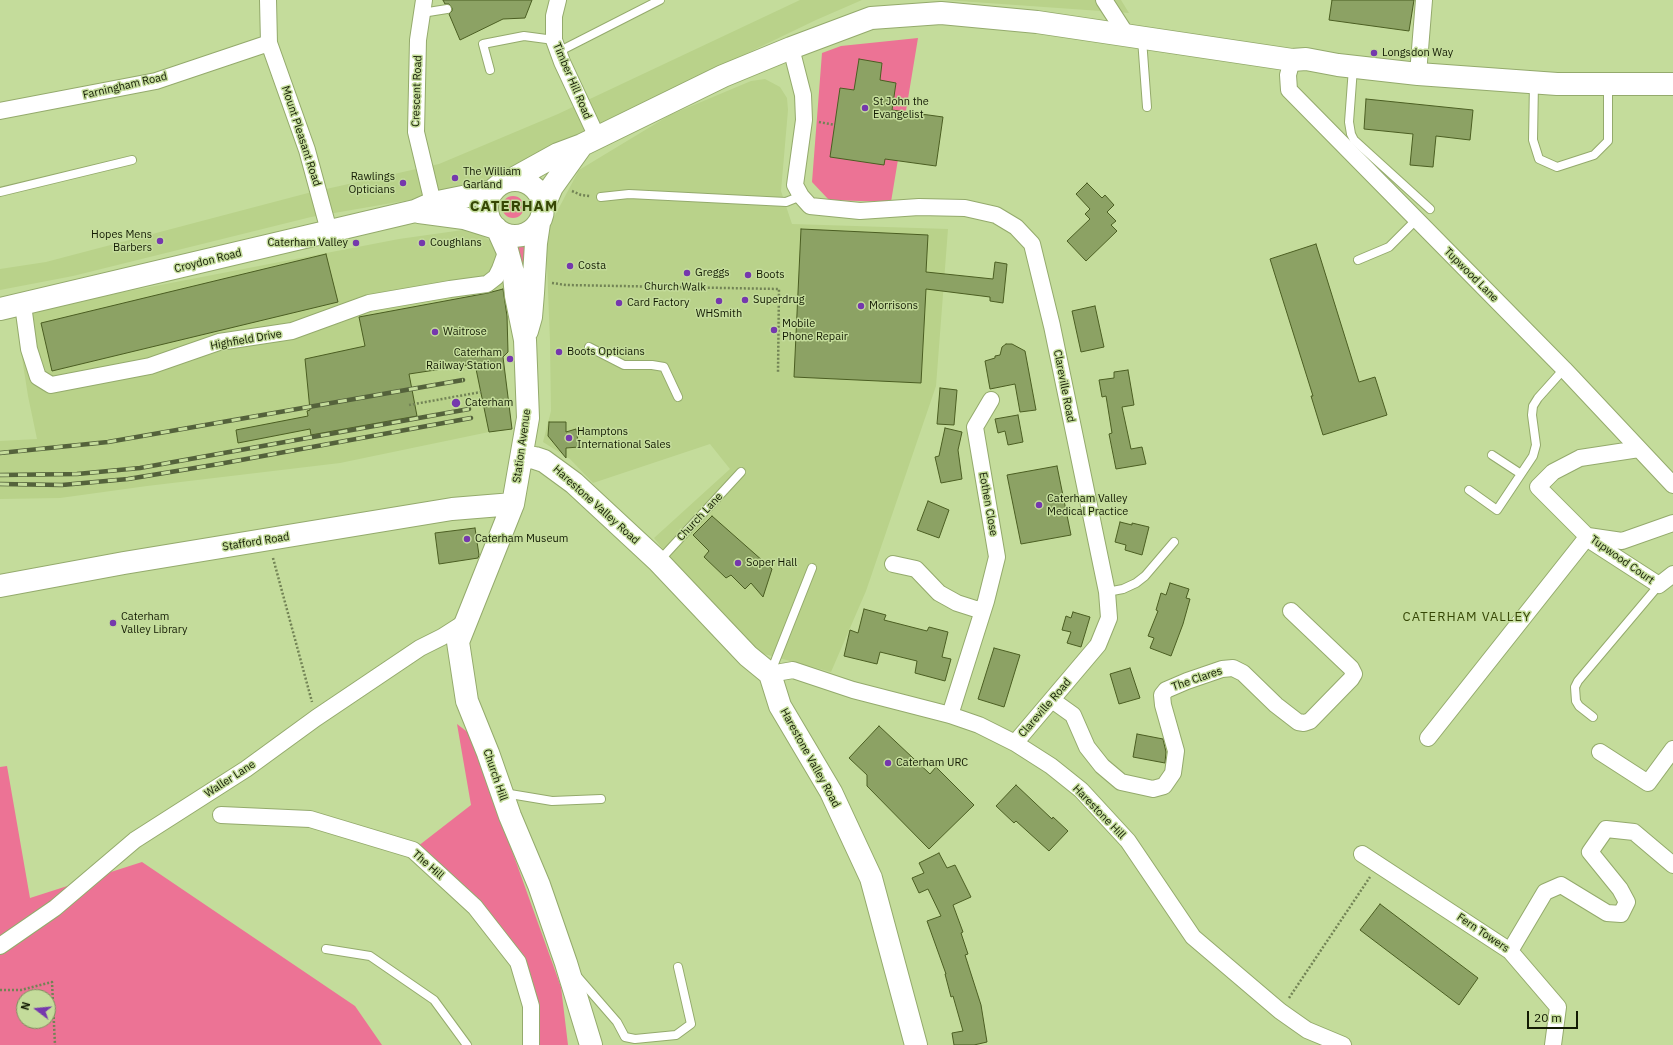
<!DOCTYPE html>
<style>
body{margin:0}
#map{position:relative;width:1673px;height:1045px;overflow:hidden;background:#c4dc9b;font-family:"IBM Plex Sans",sans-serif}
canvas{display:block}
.north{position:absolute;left:16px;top:989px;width:40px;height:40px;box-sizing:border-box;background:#c4dc9b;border:1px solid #7d8f5e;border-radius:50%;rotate:286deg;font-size:11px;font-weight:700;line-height:16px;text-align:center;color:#131b03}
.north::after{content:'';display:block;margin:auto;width:14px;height:18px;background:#7538ad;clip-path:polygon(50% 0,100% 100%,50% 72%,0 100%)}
.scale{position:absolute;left:1527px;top:1011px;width:51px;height:18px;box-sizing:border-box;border:2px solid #131b03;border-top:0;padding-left:5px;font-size:12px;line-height:14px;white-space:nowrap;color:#131b03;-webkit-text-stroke:3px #c4dc9b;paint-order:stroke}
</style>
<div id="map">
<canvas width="1673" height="1045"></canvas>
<div class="north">N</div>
<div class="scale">20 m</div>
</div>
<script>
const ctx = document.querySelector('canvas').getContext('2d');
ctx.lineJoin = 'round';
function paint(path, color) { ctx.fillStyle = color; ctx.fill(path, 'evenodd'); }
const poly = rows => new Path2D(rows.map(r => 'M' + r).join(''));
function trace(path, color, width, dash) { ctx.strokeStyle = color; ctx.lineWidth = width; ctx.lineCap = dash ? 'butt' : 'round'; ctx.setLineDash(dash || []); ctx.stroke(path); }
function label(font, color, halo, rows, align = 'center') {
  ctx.font = font + ' "IBM Plex Sans",sans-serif'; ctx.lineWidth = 3; ctx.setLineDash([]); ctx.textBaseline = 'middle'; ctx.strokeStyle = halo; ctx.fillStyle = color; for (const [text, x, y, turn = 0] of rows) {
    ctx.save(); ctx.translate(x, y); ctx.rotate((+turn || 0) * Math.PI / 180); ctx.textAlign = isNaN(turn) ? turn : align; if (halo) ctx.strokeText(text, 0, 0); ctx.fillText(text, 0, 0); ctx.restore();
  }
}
paint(poly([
 [800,0,862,0,816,20,604,122,479,188,311,217,73,276,0,290,0,269,46,262,308,193,439,164,558,114],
 [945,0,1121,0,1129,13],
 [765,79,780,87,787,98,788,110,781,191,792,224,948,229,936,386,866,591,831,672,753,651,685,577,654,538,730,469,710,444,593,483,570,459,543,442,551,411,550,341,547,265,544,236,579,170,670,115,751,81],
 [470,229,498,245,507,288,508,352,503,357,512,429,489,432,340,463,147,486,60,498,0,499,0,441,37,439,28,396,15,313,399,239]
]), '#b9d28a');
paint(poly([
 [918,38,891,202,829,200,812,182,822,53,841,46],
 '502 207a11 11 0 1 1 22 0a11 11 0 1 1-22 0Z',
 [528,242,527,261,519,263,514,244],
 [457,724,470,734,561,987,568,1045,529,1045,518,962,413,850,471,805],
 [7,766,30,898,142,862,355,1006,382,1045,0,1045,0,767],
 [24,997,48,997,48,1021,24,1021]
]), '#ec7395');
const building = poly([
 [443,0,532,0,525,18,503,19,460,40,449,14,452,11,452,8,449,4,445,4,443,0],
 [1332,0,1414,0,1409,31,1329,20,1332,0],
 [859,59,882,63,880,80,896,83,892,110,943,117,936,166,885,159,884,165,830,157,840,88,854,90,859,59],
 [1366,99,1473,110,1470,140,1436,136,1433,167,1410,165,1413,134,1364,129,1366,99],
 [1087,183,1102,198,1105,195,1114,205,1107,212,1116,221,1111,225,1117,231,1086,261,1067,241,1090,219,1085,214,1090,209,1076,194,1087,183],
 [801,229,928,235,926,272,993,279,995,262,1007,264,1003,303,990,301,990,297,926,289,921,383,794,377,801,229],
 [1316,244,1359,382,1375,377,1387,415,1323,435,1311,396,1313,396,1270,259,1316,244],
 [326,254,338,302,52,371,41,323,326,254],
 [503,289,507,316,508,352,503,357,512,429,489,432,475,364,409,374,417,416,311,435,310,429,238,443,236,430,308,416,307,411,310,410,305,359,365,346,359,317,488,293,503,289],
 [1095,306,1104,347,1081,352,1072,311,1095,306],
 [1006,344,1012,344,1025,351,1036,410,1020,412,1015,384,990,389,985,361,995,358,995,356,1000,355,1002,347,1006,344],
 [1128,370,1134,405,1122,407,1131,449,1142,447,1146,464,1116,469,1109,434,1112,433,1106,396,1102,397,1099,380,1114,378,1114,372,1128,370],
 [940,388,957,390,954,425,937,424,940,388],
 [1018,415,1023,442,1008,445,1005,431,998,433,995,419,1018,415],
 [549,422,566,422,566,432,576,429,579,447,566,448,566,458,548,436,549,422],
 [945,428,962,432,958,450,962,479,941,483,935,457,939,456,945,428],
 [1057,466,1071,535,1021,544,1007,475,1057,466],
 [928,501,949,510,939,538,917,530,928,501],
 [712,516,772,569,763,597,751,583,745,589,731,575,726,578,704,557,709,551,693,535,712,516],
 [1120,522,1132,525,1132,523,1149,527,1142,555,1125,550,1126,545,1115,542,1120,522],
 [475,528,479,555,478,558,439,564,435,533,475,528],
 [1170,583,1189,589,1186,598,1190,599,1183,624,1171,656,1150,648,1154,638,1148,636,1158,611,1156,610,1161,593,1166,595,1170,583],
 [864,609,886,615,884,620,927,631,929,627,948,632,942,657,951,659,945,681,915,673,917,661,880,652,877,664,844,656,850,630,858,633,864,609],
 [1073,612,1090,617,1081,647,1067,643,1071,632,1062,630,1066,616,1071,618,1073,612],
 [994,648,1020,655,1004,707,978,699,994,648],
 [1130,668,1140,698,1119,704,1110,674,1130,668],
 [879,726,930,774,936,767,974,805,929,849,867,786,867,775,849,758,879,726],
 [1137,734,1163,739,1166,752,1165,763,1133,757,1137,734],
 [1016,785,1052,819,1053,817,1068,831,1049,851,1016,821,1014,823,996,806,1016,785],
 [939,853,947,868,955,865,971,897,953,905,963,932,961,933,968,954,965,955,981,1005,987,1042,974,1045,954,1045,952,1033,963,1031,953,996,951,997,945,974,946,974,927,921,941,916,928,889,919,893,912,878,924,873,919,863,939,853],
 [1380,904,1478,978,1459,1005,1360,930,1380,904]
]);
paint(building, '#8ca264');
trace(building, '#4b5e22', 1);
const lane = poly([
 [422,13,447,9],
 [1142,39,1147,107],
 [558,52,660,0],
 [1353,68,1349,122,1351,134,1354,140,1430,209],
 [490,70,483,44,524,36,554,40],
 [1534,82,1533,140,1539,159,1557,167,1594,155,1608,141,1608,85],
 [0,192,132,160],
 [601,197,629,194,786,202,801,196],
 [1358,260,1389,247,1417,219],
 [589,347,624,365,652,365,664,367,678,397],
 [1492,455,1521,474],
 [1469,490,1497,510,1533,456,1536,445,1532,415,1533,406,1538,398,1564,369],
 [659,561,741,472],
 [1107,592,1123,589,1136,583,1145,576,1174,542],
 [770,674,812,568],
 [1593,717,1579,706,1576,701,1575,687,1578,681,1659,585],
 [504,793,552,801,601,799],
 [326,949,370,956,434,1000,467,1045],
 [577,976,617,1022,625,1037,635,1039,676,1035,691,1024,678,967]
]);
const street = poly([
 [268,0,269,43,307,150,329,231],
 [424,0,418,40,416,132,433,203],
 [558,0,554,16,554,40,562,62,597,137],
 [1104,0,1126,34],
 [791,48,803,95,804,120,795,185,801,196,810,206,860,211,919,207,965,208,996,215,1016,227,1032,244,1052,326,1107,592,1109,618,1098,645,1015,743],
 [1292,60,1288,75,1289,90,1564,369,1673,485],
 [1418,74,1424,0],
 [0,111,156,81,269,43],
 [23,305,29,349,38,377,51,385,150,366,219,342,292,331,369,303,450,289,487,284,496,277,500,269,507,250],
 [1639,449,1580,458,1553,472,1538,487,1594,543,1659,585,1673,574],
 [893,564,916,569,939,593,957,603,982,611],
 [770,674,793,670,853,690,950,715,979,725,1015,743,1051,766,1081,790,1128,841,1193,937,1280,1011,1307,1030,1343,1045],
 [1052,700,1073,715,1087,747,1102,766,1121,782,1153,789,1164,786,1173,773,1176,751,1163,705,1162,695,1166,690,1187,681,1222,669,1233,668,1243,673,1276,705,1298,722,1304,723,1310,721,1351,679,1354,674,1351,668,1291,611],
 [950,715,986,601,997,557,975,427,991,400],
 [1428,738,1588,536,1622,541,1673,523],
 [1600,752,1648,783,1673,749],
 [221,815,310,819,413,850,475,907,518,962,531,1006,531,1045],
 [1362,854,1510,951,1558,1007,1553,1045],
 [0,946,55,908,135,840,246,769,316,718,420,648,442,637,467,621],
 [1510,951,1545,892,1561,885,1607,913,1621,914,1627,902,1620,889,1590,852,1606,829,1634,832,1673,865]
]);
const secondary = poly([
 '487 208a28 28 0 1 1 56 0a28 28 0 1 1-56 0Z',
 [511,180,558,154,582,145,723,76,791,48,871,18,941,13,1037,22,1292,60,1306,59,1338,65,1418,74,1557,84,1673,84],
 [543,208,552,187,582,145],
 [419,212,464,218,496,228],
 [498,230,507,250,514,276,516,296,525,340,528,418,513,504,458,642,467,701,488,753,510,816,539,885,566,963,591,1045],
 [0,309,415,211,433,203,492,191],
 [527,331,531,317,533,293,536,243,539,223],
 [522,456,535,458,544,461,574,483,658,561,748,656,770,674,780,706,831,792,871,878,916,1045],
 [0,586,124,563,452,509,513,504]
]);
trace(lane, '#94aa6c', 10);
trace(street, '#94aa6c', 18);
trace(secondary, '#94aa6c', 24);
trace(poly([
 [819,122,835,125],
 [572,191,581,195,590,196],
 [552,283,566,285,779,289,778,373],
 [409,405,481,392],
 [273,558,312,702],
 [0,990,21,990,52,982,55,1045],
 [1289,998,1370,877]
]), '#728355', 2.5, [2, 2]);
trace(lane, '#fff', 8);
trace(street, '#fff', 16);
trace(secondary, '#fff', 22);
const rail = poly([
 [0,453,108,442,463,380],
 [0,475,77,474,140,468,469,409],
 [0,484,62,485,128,479,219,464,471,418]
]);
trace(rail, '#54623b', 4.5);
trace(rail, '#c4dc9b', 3, [9]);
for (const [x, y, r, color] of [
 [1374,53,4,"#7538ad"],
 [865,108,4,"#7538ad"],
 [455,178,4,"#7538ad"],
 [403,183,4,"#7538ad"],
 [160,241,4,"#7538ad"],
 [356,243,4,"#7538ad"],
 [422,243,4,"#7538ad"],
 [570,266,4,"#7538ad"],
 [687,273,4,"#7538ad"],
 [748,275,4,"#7538ad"],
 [745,300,4,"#7538ad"],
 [719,301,4,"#7538ad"],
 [619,303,4,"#7538ad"],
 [861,306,4,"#7538ad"],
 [774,330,4,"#7538ad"],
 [435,332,4,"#7538ad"],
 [559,352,4,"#7538ad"],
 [510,359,4,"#7538ad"],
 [456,403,5,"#7538ad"],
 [569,438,4,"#7538ad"],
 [1039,505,4,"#7538ad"],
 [467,539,4,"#7538ad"],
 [738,563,4,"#7538ad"],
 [113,623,4,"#7538ad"],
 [888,763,4,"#7538ad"]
]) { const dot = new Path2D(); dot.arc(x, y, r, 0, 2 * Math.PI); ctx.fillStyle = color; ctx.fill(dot); trace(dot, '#c4dc9b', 1.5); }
label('11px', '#131b03', '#c4dc9b', [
 ["Longsdon Way",1382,53],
 ["St John the",873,102],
 ["Evangelist",873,115],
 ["The William",463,172],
 ["Garland",463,185],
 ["Rawlings",395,177,"right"],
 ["Opticians",395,190,"right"],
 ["Hopes Mens",152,235,"right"],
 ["Barbers",152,248,"right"],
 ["Caterham Valley",348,243,"right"],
 ["Coughlans",430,243],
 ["Costa",578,266],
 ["Greggs",695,273],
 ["Boots",756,275],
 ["Superdrug",753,300],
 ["Card Factory",627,303],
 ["Morrisons",869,306],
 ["WHSmith",719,314,"center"],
 ["Mobile",782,324],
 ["Phone Repair",782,337],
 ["Waitrose",443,332],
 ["Boots Opticians",567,352],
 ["Caterham",502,353,"right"],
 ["Railway Station",502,366,"right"],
 ["Caterham",465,403],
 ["Hamptons",577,432],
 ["International Sales",577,445],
 ["Caterham Valley",1047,499],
 ["Medical Practice",1047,512],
 ["Caterham Museum",475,539],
 ["Soper Hall",746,563],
 ["Caterham",121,617],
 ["Valley Library",121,630],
 ["Caterham URC",896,763]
], 'left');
label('11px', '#131b03', '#c4dc9b', [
 ["Timber Hill Road",572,81,67],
 ["Farningham Road",125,86,-13],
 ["Crescent Road",417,91,-88],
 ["Mount Pleasant Road",301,136,72],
 ["Croydon Road",208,261,-14],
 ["Tupwood Lane",1471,275,45],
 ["Church Walk",675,287,1],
 ["Highfield Drive",246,340,-10],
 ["Clareville Road",1064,386,79],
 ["Station Avenue",522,446,-82],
 ["Eothen Close",988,504,80],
 ["Harestone Valley Road",596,505,42],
 ["Church Lane",700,517,-47],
 ["Stafford Road",256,542,-9],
 ["Tupwood Court",1622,560,35],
 ["The Clares",1197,679,-19],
 ["Clareville Road",1045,708,-49],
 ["Harestone Valley Road",810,758,61],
 ["Church Hill",495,775,71],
 ["Waller Lane",230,779,-33],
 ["Harestone Hill",1099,812,46],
 ["The Hill",428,865,41],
 ["Fern Towers",1483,933,34]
]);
ctx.letterSpacing = '1px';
label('13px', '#364705', '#c4dc9b', [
 ["CATERHAM VALLEY",1467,617]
]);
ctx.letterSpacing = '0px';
ctx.letterSpacing = '1px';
label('bold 15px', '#364705', '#c4dc9b', [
 ["CATERHAM",514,207]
]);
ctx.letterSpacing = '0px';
</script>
